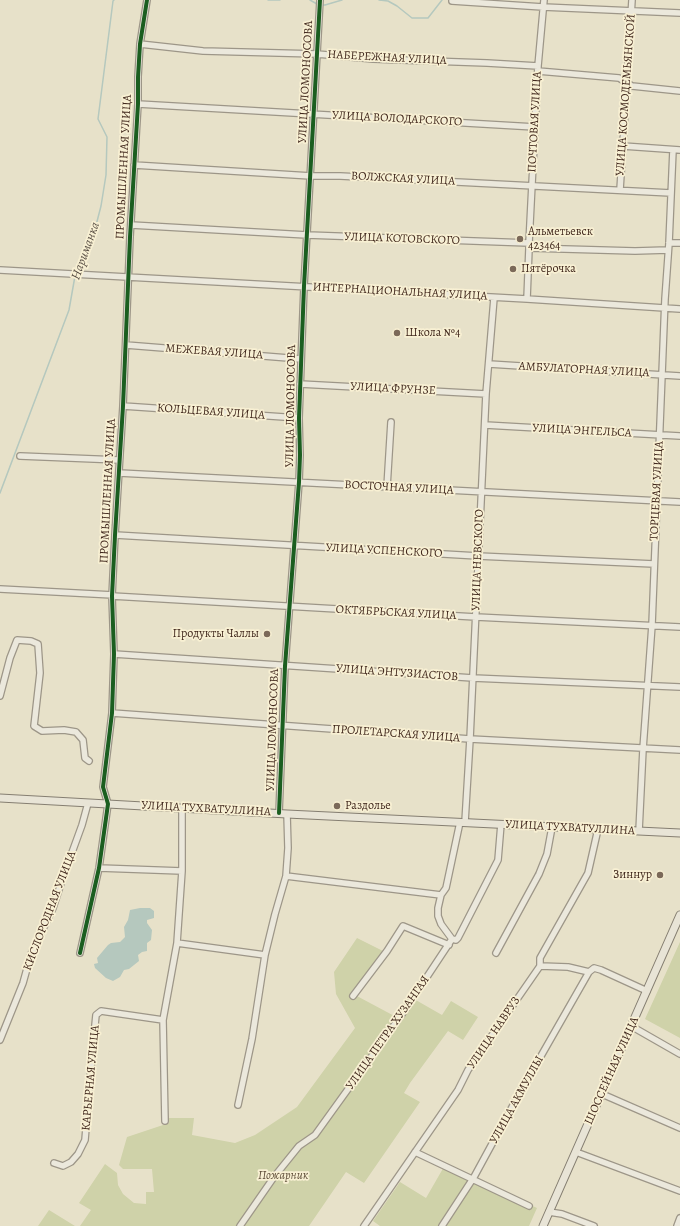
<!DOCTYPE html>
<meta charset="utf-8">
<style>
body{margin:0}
canvas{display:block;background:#e7e1c9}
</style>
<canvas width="680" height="1226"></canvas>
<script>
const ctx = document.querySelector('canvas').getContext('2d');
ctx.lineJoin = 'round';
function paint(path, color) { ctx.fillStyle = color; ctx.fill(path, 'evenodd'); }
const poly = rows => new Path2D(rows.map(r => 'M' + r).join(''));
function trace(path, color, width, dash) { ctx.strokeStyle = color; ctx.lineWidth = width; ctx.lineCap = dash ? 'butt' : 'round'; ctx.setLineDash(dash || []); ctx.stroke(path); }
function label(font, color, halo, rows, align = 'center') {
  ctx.font = font + ' Alegreya,serif'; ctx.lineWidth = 3.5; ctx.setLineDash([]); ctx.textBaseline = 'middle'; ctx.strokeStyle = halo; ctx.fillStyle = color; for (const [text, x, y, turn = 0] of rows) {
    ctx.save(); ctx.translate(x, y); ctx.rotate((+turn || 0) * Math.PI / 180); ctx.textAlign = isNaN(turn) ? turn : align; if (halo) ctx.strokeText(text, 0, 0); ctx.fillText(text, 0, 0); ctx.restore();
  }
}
paint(poly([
 [357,938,385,952,355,995,400,1019,414,999,442,1015,451,1001,478,1017,463,1040,448,1031,410,1083,404,1093,420,1102,364,1183,346,1172,309,1226,80,1226,91,1210,79,1203,105,1164,117,1173,118,1185,123,1194,134,1203,146,1204,146,1192,154,1192,152,1169,123,1169,119,1165,127,1137,169,1123,169,1118,194,1118,192,1135,235,1143,255,1135,297,1107,355,1028,336,994,334,972],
 [680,942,680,1038,645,1019],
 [445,1165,537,1208,529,1226,380,1226,373,1221,400,1182,426,1198],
 [49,1210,75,1226,38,1226]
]), '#cfd2a9');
paint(poly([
 [140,908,150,908,154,911,154,918,147,920,147,923,152,930,151,940,147,943,147,951,142,952,138,955,139,961,129,969,124,970,120,977,113,981,106,978,95,968,94,964,98,963,97,958,108,945,111,943,120,942,125,937,124,927,128,920,130,910]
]), '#b5c8be');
trace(poly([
 [268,0,280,0],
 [310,0,317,4],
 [379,0,388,1,397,6,412,18,428,18,442,0],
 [321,5,325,5,342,0],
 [76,272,93,237,101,206,106,175,107,137,98,119,113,1,114,0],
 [0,493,69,310,75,276]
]), '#b5c8be', 1.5);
const minor = poly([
 [452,1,543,7,680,13],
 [140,44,203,51,317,54,373,59,487,63,538,66],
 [538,71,619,78,632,86,680,91],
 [138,104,535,127],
 [623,146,680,150],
 [134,165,311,176,340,176,671,193],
 [620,190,632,0],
 [131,225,307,235,529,243,529,248,635,251,668,250],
 [529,243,538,66,544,0],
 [669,243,680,243],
 [0,270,527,299,680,309],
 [527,299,529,248],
 [126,345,301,359],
 [489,364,680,376],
 [300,384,486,394],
 [123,406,299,418],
 [485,425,680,436],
 [20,456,119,460],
 [119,473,680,502],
 [387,487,391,422],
 [115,535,478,556,654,564],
 [0,589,113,595],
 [112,596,476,617,680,627],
 [114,654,473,678,680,687],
 [0,696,10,658,17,640,31,641,38,644,40,673,34,726,42,731,64,730,76,732,83,740,85,758,89,761],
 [112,713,470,739,680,750],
 [279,813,285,666,299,482,300,455,299,418,304,286,320,0],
 [465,822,470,739,486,394,494,298],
 [639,831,643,749,652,625,665,299,669,243,673,150],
 [99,868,182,871],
 [286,876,441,895],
 [452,939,441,924,438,916,438,908,441,895,446,888,460,822],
 [177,943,265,955],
 [80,953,99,868,108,804,103,787,112,713,114,654,112,596,115,535,123,406,130,237,138,104,138,77,140,44,147,0],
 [496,953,539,874,547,854,552,827],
 [540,966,568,967,589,972,594,968,601,970,647,991],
 [353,996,387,951,403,926,449,945],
 [631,1026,680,1054],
 [0,1040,23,983,31,954,53,908,62,880,82,825,88,803],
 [602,1094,680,1128],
 [238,1105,252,1039,265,955,275,914,286,876,288,848,287,814],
 [165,1121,163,1020,177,943,182,871,182,808],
 [415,1152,529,1206],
 [576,1152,680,1191],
 [54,1163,63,1166,71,1162,78,1154,85,1140,92,1055,96,1015,101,1011,163,1020],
 [549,1212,562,1214,594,1226],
 [240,1226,274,1177,299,1146,315,1135,405,1010,452,939,456,940,458,938,498,860,501,824],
 [364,1226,458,1090,468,1070,540,966,540,958,588,873,598,829],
 [442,1226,474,1177,517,1098,589,972],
 [677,1226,680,1218]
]);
const major = poly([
 [0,798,287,814,680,833],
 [543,1226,680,915]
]);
trace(minor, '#9d9688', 8);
trace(major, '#857e71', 9);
trace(minor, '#ebe8dc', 5.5);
trace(major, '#e8e4d6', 7);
trace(poly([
 [279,813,285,666,299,482,300,455,299,418,304,286,320,0],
 [80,953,99,868,108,804,103,787,112,713,114,654,112,596,115,535,123,406,130,237,138,104,138,77,140,44,147,0]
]), '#1b5e20', 4);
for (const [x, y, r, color] of [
 [520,239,4,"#7b6959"],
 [513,269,4,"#7b6959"],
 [397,333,4,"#7b6959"],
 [267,634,4,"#7b6959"],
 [337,806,4,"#7b6959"],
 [660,875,4,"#7b6959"]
]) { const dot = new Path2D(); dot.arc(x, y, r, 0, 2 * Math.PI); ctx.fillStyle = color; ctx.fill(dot); trace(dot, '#f8f0d3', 1.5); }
label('12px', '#41281d', '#f8f0d3', [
 ["НАБЕРЕЖНАЯ УЛИЦА",387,58,3],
 ["УЛИЦА ЛОМОНОСОВА",306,82,-87],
 ["УЛИЦА КОСМОДЕМЬЯНСКОЙ",626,95,-86],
 ["УЛИЦА ВОЛОДАРСКОГО",397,119,3],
 ["ПОЧТОВАЯ УЛИЦА",535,122,-87],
 ["ПРОМЫШЛЕННАЯ УЛИЦА",124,167,-87],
 ["ВОЛЖСКАЯ УЛИЦА",403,179,3],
 ["УЛИЦА КОТОВСКОГО",402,239,2],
 ["ИНТЕРНАЦИОНАЛЬНАЯ УЛИЦА",400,292,3],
 ["МЕЖЕВАЯ УЛИЦА",214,352,4],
 ["АМБУЛАТОРНАЯ УЛИЦА",584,370,3],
 ["УЛИЦА ФРУНЗЕ",393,389,3],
 ["УЛИЦА ЛОМОНОСОВА",291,406,-89],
 ["КОЛЬЦЕВАЯ УЛИЦА",211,412,4],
 ["УЛИЦА ЭНГЕЛЬСА",582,431,3],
 ["ВОСТОЧНАЯ УЛИЦА",399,488,3],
 ["ПРОМЫШЛЕННАЯ УЛИЦА",108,491,-87],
 ["ТОРЦЕВАЯ УЛИЦА",657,491,-87],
 ["УЛИЦА УСПЕНСКОГО",384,551,3],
 ["УЛИЦА НЕВСКОГО",478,560,-88],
 ["ОКТЯБРЬСКАЯ УЛИЦА",396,613,3],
 ["УЛИЦА ЭНТУЗИАСТОВ",397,673,4],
 ["УЛИЦА ЛОМОНОСОВА",273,730,-88],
 ["ПРОЛЕТАРСКАЯ УЛИЦА",396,734,4],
 ["УЛИЦА ТУХВАТУЛЛИНА",206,809,3],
 ["УЛИЦА ТУХВАТУЛЛИНА",570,828,3],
 ["КИСЛОРОДНАЯ УЛИЦА",50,911,-69],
 ["УЛИЦА ПЕТРА ХУЗАНГАЯ",388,1033,-55],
 ["УЛИЦА НАВРУЗ",494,1033,-56],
 ["ШОССЕЙНАЯ УЛИЦА",612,1071,-66],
 ["КАРЬЕРНАЯ УЛИЦА",91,1078,-85],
 ["УЛИЦА АКМУЛЛЫ",517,1100,-61]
]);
label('12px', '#41281d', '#f8f0d3', [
 ["Альметьевск",528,232],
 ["423464",528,246],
 ["Пятёрочка",521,269],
 ["Школа №4",405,333],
 ["Продукты Чаллы",259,634,"right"],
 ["Раздолье",345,806],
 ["Зиннур",652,875,"right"]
], 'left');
label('italic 12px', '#604f3a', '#f8f0d3', [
 ["Пожарник",283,1176]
]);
label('italic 13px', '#584e44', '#f8f0d3', [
 ["Нариманка",86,251,-70]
]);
</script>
